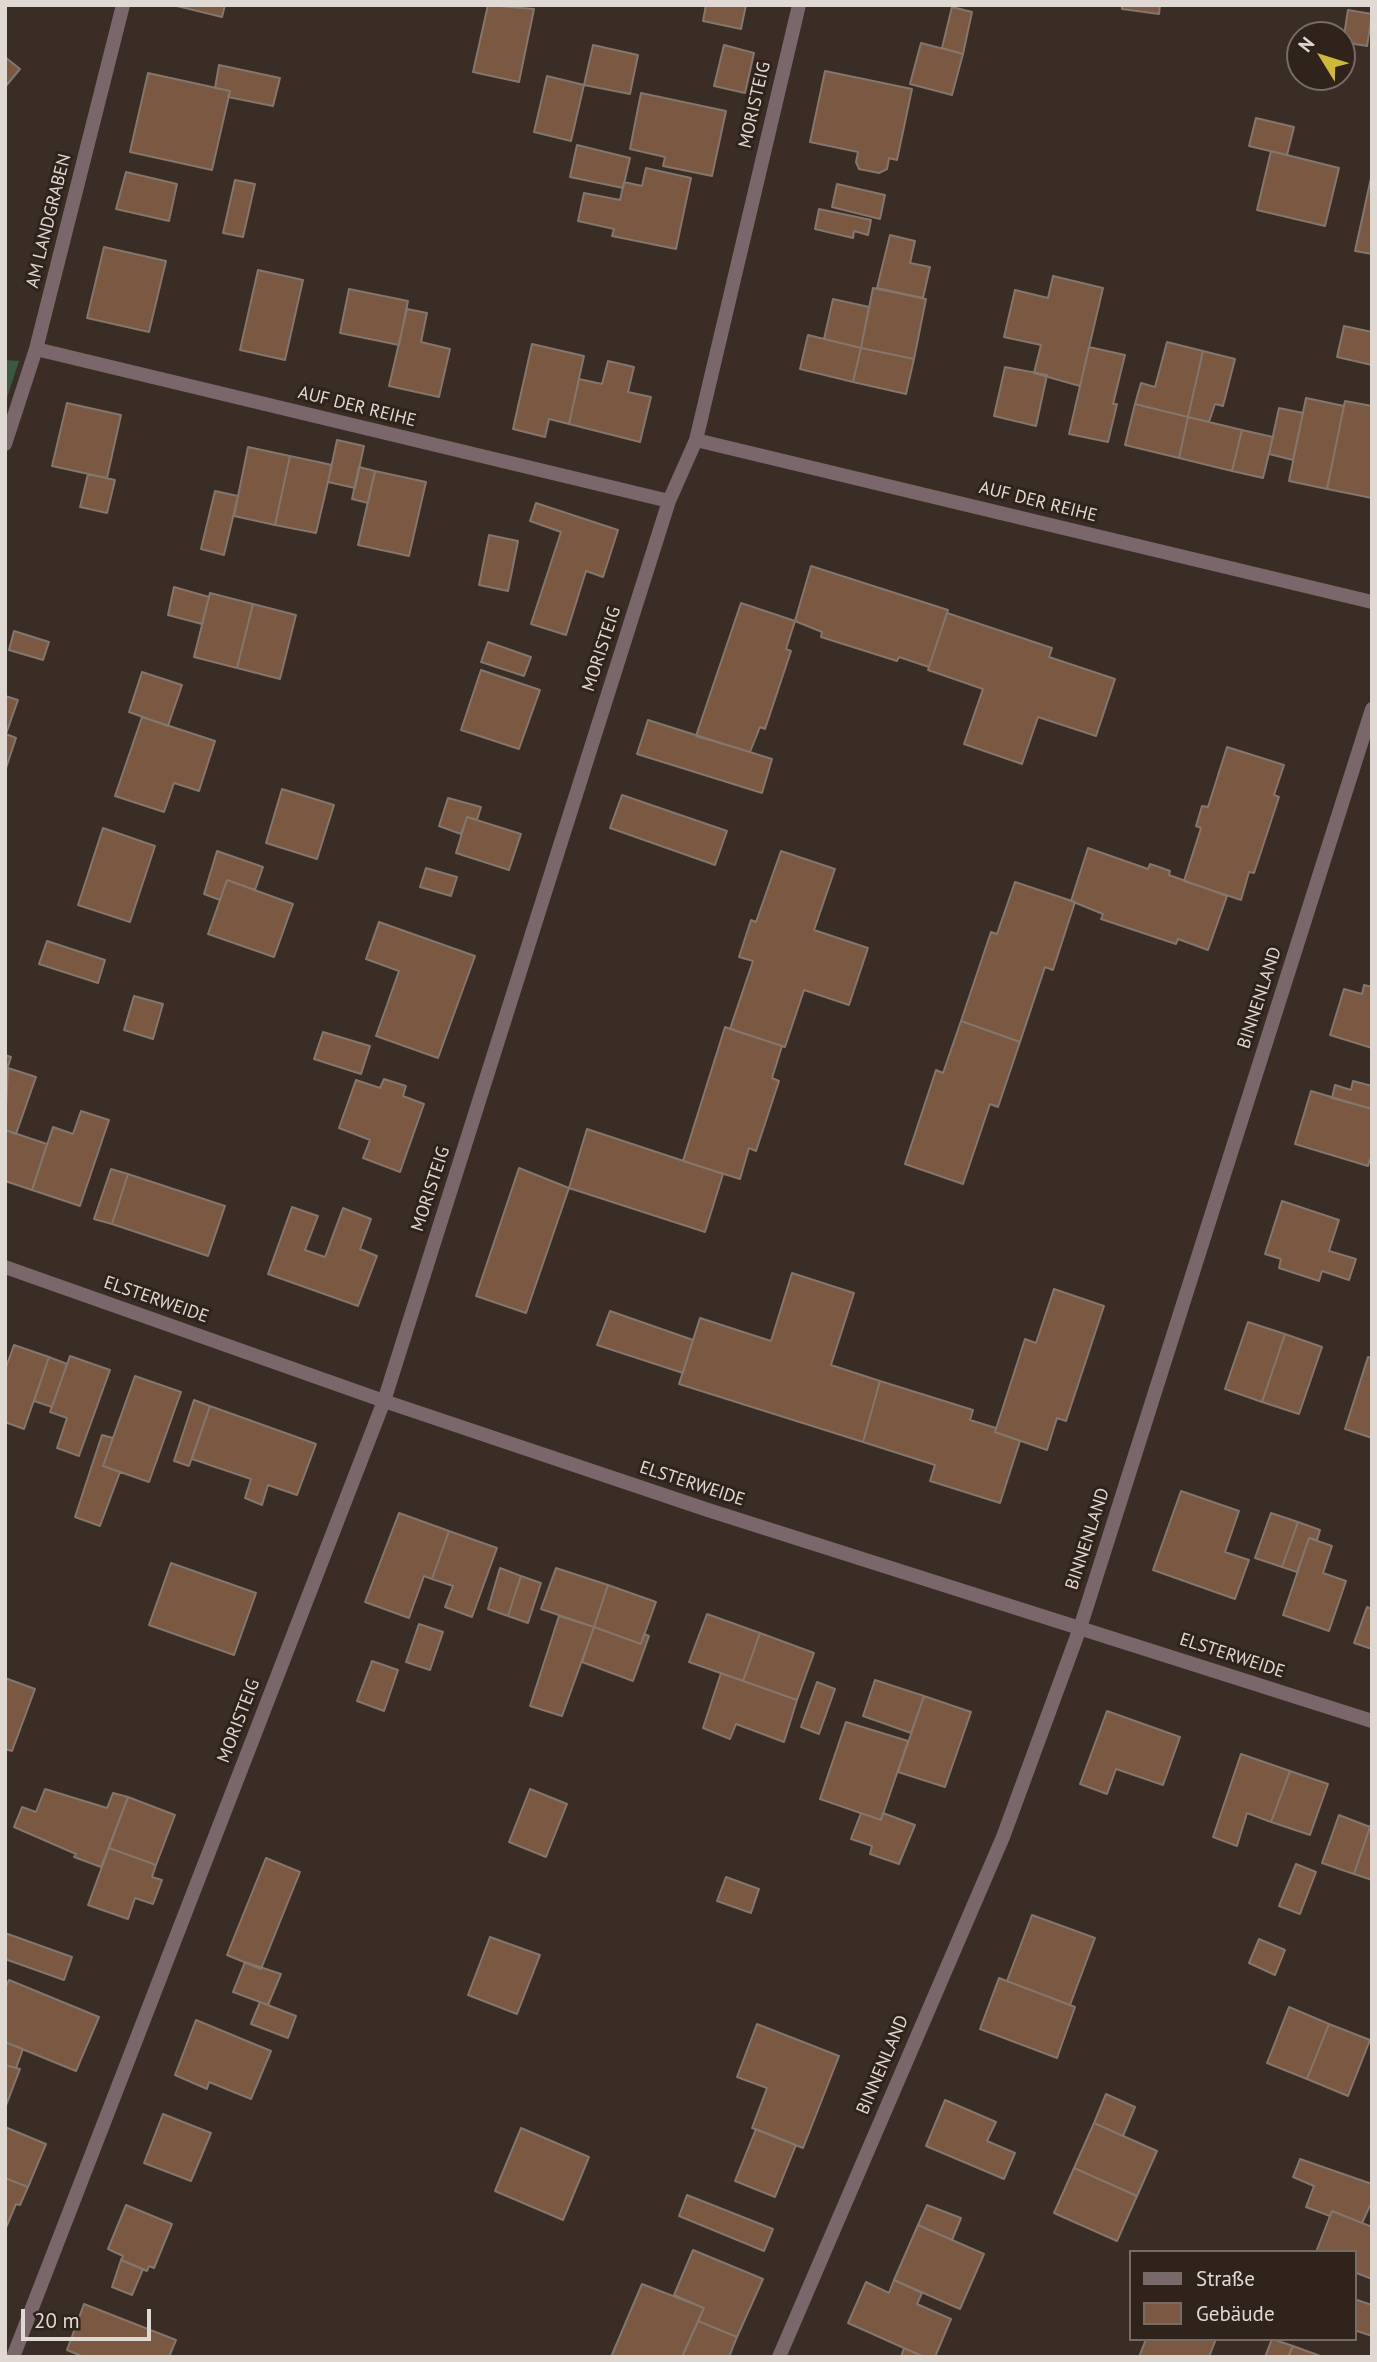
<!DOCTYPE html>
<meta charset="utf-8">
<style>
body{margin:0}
#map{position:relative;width:1377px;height:2362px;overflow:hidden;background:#392d25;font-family:"PT Sans",sans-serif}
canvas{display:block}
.frame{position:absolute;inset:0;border:7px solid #e0d8d3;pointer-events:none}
.legend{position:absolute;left:1129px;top:2250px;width:228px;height:91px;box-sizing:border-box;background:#2f231b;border:2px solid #766b65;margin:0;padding:9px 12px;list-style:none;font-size:21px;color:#e0d8d3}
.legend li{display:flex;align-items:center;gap:14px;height:35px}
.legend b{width:35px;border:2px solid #766b65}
.north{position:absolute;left:1286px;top:21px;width:70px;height:70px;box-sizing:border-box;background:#2f231b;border:2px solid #766b65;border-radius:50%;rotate:308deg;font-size:19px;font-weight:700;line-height:28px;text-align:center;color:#e0d8d3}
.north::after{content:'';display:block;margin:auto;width:24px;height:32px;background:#ceb837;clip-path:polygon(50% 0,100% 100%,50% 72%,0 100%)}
.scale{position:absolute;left:21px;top:2309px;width:130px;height:32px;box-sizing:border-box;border:4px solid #e0d8d3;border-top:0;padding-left:9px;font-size:21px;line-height:24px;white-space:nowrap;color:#e0d8d3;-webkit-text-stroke:5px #2f231b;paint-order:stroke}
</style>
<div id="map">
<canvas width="1377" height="2362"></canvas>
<div class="frame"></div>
<ul class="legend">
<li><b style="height:9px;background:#7a676c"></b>Straße</li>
<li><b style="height:19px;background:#7a5842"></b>Gebäude</li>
</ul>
<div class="north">N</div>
<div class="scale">20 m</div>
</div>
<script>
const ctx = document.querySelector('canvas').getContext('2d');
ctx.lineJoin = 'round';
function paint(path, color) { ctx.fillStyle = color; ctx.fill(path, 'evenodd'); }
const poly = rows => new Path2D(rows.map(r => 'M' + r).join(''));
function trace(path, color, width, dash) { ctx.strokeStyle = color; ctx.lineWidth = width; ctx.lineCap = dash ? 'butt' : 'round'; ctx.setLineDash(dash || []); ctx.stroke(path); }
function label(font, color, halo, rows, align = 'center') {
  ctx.font = font + ' "PT Sans",sans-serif'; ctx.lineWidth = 6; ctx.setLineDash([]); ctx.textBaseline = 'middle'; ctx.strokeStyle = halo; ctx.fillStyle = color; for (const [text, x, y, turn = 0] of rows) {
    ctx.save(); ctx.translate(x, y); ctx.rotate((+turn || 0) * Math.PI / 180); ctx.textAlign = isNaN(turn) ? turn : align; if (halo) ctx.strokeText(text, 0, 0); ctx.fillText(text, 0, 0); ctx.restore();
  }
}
paint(poly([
 [5,360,19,361,5,404]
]), '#3a5941');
const building = poly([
 [173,5,225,5,222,17,173,5],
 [488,5,534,9,519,82,473,72,488,5],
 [706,5,746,5,741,29,703,21,706,5],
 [1122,5,1160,5,1159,14,1122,9,1122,5],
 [952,7,972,12,963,54,942,48,952,7],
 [1348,10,1372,14,1367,46,1343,42,1348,10],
 [921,43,963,54,952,95,910,84,921,43],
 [593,45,638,55,630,94,584,85,593,45],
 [724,45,754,53,745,93,714,86,724,45],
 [5,57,20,69,5,87,5,57],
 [219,65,280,78,273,106,228,97,230,91,215,88,219,65],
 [825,71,912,89,897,160,889,158,887,169,879,173,859,169,856,162,858,152,810,142,825,71],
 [148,73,230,91,212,170,130,152,148,73],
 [547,76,584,85,571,141,534,132,547,76],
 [641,93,726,111,712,176,663,166,665,157,630,149,641,93],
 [1256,118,1294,127,1287,155,1249,146,1256,118],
 [577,145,630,158,623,188,570,177,577,145],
 [1271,151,1339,168,1325,226,1257,210,1271,151],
 [646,168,691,178,676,249,612,236,614,229,578,221,584,193,620,200,624,182,642,186,646,168],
 [126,172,177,184,169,221,116,209,126,172],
 [1371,178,1372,178,1372,254,1355,251,1371,178],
 [235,180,255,184,243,237,223,233,235,180],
 [837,184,885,195,880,219,832,207,837,184],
 [819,209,871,220,868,235,854,231,853,238,815,229,819,209],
 [890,235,915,241,910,263,930,267,923,298,877,288,890,235],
 [104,247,166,261,149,332,87,318,104,247],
 [258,270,303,280,285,360,240,350,258,270],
 [1053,276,1103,288,1080,386,1034,373,1041,345,1004,337,1015,290,1048,298,1053,276],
 [873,288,926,299,914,359,861,348,873,288],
 [349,289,408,301,399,345,340,333,349,289],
 [833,299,869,307,861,348,824,339,833,299],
 [407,309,427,313,421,342,450,349,439,397,389,386,407,309],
 [1344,326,1372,332,1372,365,1337,357,1344,326],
 [808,335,861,348,853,382,800,369,808,335],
 [1167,342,1203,351,1188,417,1135,404,1141,383,1155,387,1167,342],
 [532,344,584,356,569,424,549,419,545,437,513,429,532,344],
 [1089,347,1125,355,1113,404,1117,404,1108,442,1069,434,1089,347],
 [861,348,914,359,906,394,853,382,861,348],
 [1203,351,1235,359,1223,406,1215,404,1209,422,1188,417,1203,351],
 [608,361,634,367,628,392,651,397,640,442,569,424,579,379,602,384,608,361],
 [1005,367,1047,375,1036,426,994,416,1005,367],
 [1306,398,1344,406,1327,489,1289,481,1306,398],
 [1345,401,1372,406,1372,498,1327,489,1345,401],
 [67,403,121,415,107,478,52,466,67,403],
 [1135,404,1188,417,1179,458,1125,445,1135,404],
 [1279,408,1303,413,1293,460,1269,454,1279,408],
 [1188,417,1242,430,1232,471,1179,458,1188,417],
 [1242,430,1273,437,1263,478,1232,471,1242,430],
 [337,440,364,446,355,488,328,482,337,440],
 [248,447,290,456,275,525,234,516,248,447],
 [290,456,332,465,316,533,275,525,290,456],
 [359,467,375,471,368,503,352,499,359,467],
 [375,471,426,482,409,556,358,545,375,471],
 [88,474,115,480,107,513,80,507,88,474],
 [215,491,238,496,224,555,201,549,215,491],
 [536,503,618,530,603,577,586,571,566,635,531,624,561,532,530,521,536,503],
 [489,535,518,541,508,591,479,585,489,535],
 [811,566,948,610,929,667,899,657,897,661,821,637,822,632,795,621,811,566],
 [174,587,209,597,202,624,168,615,174,587],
 [210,593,253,604,237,668,194,657,210,593],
 [741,603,795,621,786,649,791,651,765,729,760,727,750,752,696,736,741,603],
 [253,604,296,615,280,679,237,668,253,604],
 [947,613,1052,648,1049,657,1115,679,1096,736,1038,717,1022,764,964,744,983,689,928,670,947,613],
 [14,631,49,642,43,660,9,650,14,631],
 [488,642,531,657,524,676,481,662,488,642],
 [481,670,540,690,519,749,461,730,481,670],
 [142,672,182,685,168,726,129,712,142,672],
 [5,696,18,700,6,734,16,738,5,771,5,696],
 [142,717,215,741,199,791,174,783,164,812,115,796,142,717],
 [648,720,772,759,762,793,637,754,648,720],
 [1227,747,1284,765,1274,795,1279,797,1254,873,1249,872,1241,900,1184,881,1201,828,1196,826,1202,806,1208,807,1227,747],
 [282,789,334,805,317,859,266,843,282,789],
 [622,795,727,831,715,865,610,828,622,795],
 [448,798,481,807,477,820,467,817,461,834,439,826,448,798],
 [467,817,521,834,509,870,456,853,467,817],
 [103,828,155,846,130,922,78,905,103,828],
 [1088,848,1148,869,1150,864,1159,867,1170,871,1169,875,1227,896,1208,950,1178,939,1176,944,1101,919,1103,914,1071,901,1088,848],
 [217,851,263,867,255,890,227,880,220,900,204,894,217,851],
 [781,851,835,869,814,930,868,948,849,1005,804,990,785,1047,730,1029,753,961,739,957,751,920,756,922,781,851],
 [426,868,457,877,451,896,420,887,426,868],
 [227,880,293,904,274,957,208,934,227,880],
 [1015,882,1075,902,1053,970,1045,967,1020,1042,961,1021,991,932,997,934,1015,882],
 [379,922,475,956,438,1058,376,1036,399,971,366,959,379,922],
 [47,941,105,960,98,983,39,964,47,941],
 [1364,985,1372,987,1372,1048,1330,1035,1344,989,1362,994,1364,985],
 [134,996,163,1004,153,1039,124,1030,134,996],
 [961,1021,1020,1042,998,1107,990,1104,963,1184,905,1164,936,1070,943,1073,961,1021],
 [725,1027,782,1046,772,1078,779,1081,756,1151,749,1148,740,1179,683,1161,725,1027],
 [323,1032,370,1046,361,1074,314,1059,323,1032],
 [5,1055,11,1057,5,1075,5,1055],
 [8,1068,36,1077,16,1134,5,1130,8,1068],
 [384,1079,406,1086,403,1096,424,1104,400,1172,363,1158,370,1140,339,1128,356,1080,380,1088,384,1079],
 [1353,1081,1372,1086,1372,1109,1332,1098,1335,1085,1351,1090,1353,1081],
 [1311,1091,1372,1109,1372,1153,1368,1166,1295,1144,1311,1091],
 [81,1111,109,1120,80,1206,32,1190,53,1127,73,1134,81,1111],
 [587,1129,723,1174,705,1232,569,1188,587,1129],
 [5,1130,47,1144,32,1190,5,1181,5,1130],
 [519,1168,569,1188,526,1313,476,1296,519,1168],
 [111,1169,128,1174,112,1224,94,1219,111,1169],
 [128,1174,225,1206,208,1256,112,1224,128,1174],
 [1282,1201,1339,1220,1329,1251,1356,1259,1349,1280,1322,1271,1319,1281,1279,1268,1281,1259,1265,1254,1282,1201],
 [292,1207,318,1216,305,1250,325,1257,343,1208,371,1219,360,1249,377,1256,358,1306,268,1274,292,1207],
 [792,1273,854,1293,831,1365,880,1381,863,1442,679,1384,700,1318,771,1341,792,1273],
 [1054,1289,1104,1306,1066,1421,1057,1418,1047,1450,995,1432,1025,1339,1036,1343,1054,1289],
 [610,1311,693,1340,683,1373,597,1345,610,1311],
 [1248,1322,1285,1334,1262,1402,1225,1389,1248,1322],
 [1285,1334,1322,1347,1299,1414,1262,1402,1285,1334],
 [14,1345,49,1357,24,1429,5,1422,5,1370,14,1345],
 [70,1356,110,1370,79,1456,57,1448,67,1418,50,1412,70,1356],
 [49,1357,67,1364,52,1407,34,1401,49,1357],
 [1368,1357,1372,1358,1372,1438,1345,1429,1368,1357],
 [135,1376,181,1392,149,1482,103,1466,135,1376],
 [880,1381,973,1410,970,1420,996,1428,995,1432,1020,1441,1000,1503,930,1481,935,1465,863,1442,880,1381],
 [194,1400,210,1406,189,1466,174,1461,194,1400],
 [210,1406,316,1444,297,1495,268,1485,262,1505,245,1498,251,1479,192,1459,210,1406],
 [102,1435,113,1438,103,1466,120,1472,100,1526,75,1517,102,1435],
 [1181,1491,1239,1511,1225,1552,1249,1560,1235,1599,1153,1570,1181,1491],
 [399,1513,449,1531,432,1579,424,1576,409,1618,365,1602,399,1513],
 [1271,1513,1298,1522,1282,1567,1255,1558,1271,1513],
 [1298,1522,1320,1530,1317,1540,1309,1538,1297,1572,1282,1567,1298,1522],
 [449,1531,497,1548,472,1617,445,1607,453,1586,432,1579,449,1531],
 [1309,1538,1332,1546,1323,1573,1346,1581,1329,1631,1283,1615,1309,1538],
 [171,1563,256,1593,234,1655,149,1625,171,1563],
 [500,1568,521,1576,508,1616,488,1609,500,1568],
 [556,1568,608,1585,594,1627,541,1609,556,1568],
 [521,1576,541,1583,528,1623,508,1616,521,1576],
 [608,1585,656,1602,641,1644,594,1627,608,1585],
 [1367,1607,1372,1609,1372,1649,1354,1643,1367,1607],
 [707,1614,760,1633,743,1681,689,1662,707,1614],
 [559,1616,594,1627,562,1716,530,1706,559,1616],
 [419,1624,443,1632,430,1670,406,1662,419,1624],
 [594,1627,641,1644,644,1634,649,1636,633,1681,582,1662,594,1627],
 [760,1633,814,1653,797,1700,743,1681,760,1633],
 [372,1661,398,1670,384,1711,357,1701,372,1661],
 [721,1673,797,1700,784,1742,736,1724,730,1739,703,1728,721,1673],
 [5,1678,35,1689,12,1751,5,1749,5,1678],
 [875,1680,924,1696,911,1733,863,1716,875,1680],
 [817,1682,835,1689,819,1734,801,1727,817,1682],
 [924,1696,971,1712,945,1787,898,1772,924,1696],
 [1107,1711,1180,1737,1163,1785,1116,1769,1107,1794,1080,1784,1107,1711],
 [846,1722,908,1741,881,1820,820,1799,846,1722],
 [1241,1754,1290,1771,1271,1822,1247,1813,1237,1846,1213,1837,1241,1754],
 [1290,1771,1328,1784,1310,1835,1271,1822,1290,1771],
 [45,1789,107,1808,113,1793,128,1797,101,1867,74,1857,76,1854,14,1827,22,1807,36,1812,45,1789],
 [530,1789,567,1804,546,1857,509,1842,530,1789],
 [128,1797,175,1815,156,1865,109,1848,128,1797],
 [861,1813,881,1820,883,1813,915,1825,899,1864,870,1854,872,1846,851,1839,861,1813],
 [1339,1815,1370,1827,1354,1874,1322,1863,1339,1815],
 [1372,1821,1372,1880,1354,1874,1372,1821],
 [109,1848,156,1865,152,1877,162,1880,153,1904,135,1898,128,1919,88,1905,109,1848],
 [266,1858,300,1872,261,1969,227,1955,266,1858],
 [1296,1864,1316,1872,1300,1914,1279,1906,1296,1864],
 [726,1877,759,1889,751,1913,717,1901,726,1877],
 [1032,1915,1095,1938,1070,2005,1007,1981,1032,1915],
 [5,1933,72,1957,64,1980,5,1959,5,1933],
 [490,1937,540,1955,517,2014,468,1995,490,1937],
 [1259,1939,1285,1950,1275,1975,1249,1963,1259,1939],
 [245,1962,281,1974,268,2005,233,1992,245,1962],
 [999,1978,1075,2007,1057,2058,980,2029,999,1978],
 [9,1980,99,2017,76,2071,5,2042,5,1989,9,1980],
 [260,2002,296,2016,288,2038,251,2024,260,2002],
 [1289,2007,1329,2024,1307,2079,1267,2063,1289,2007],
 [196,2020,271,2051,251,2099,209,2082,207,2089,175,2075,196,2020],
 [757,2024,839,2056,803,2148,752,2128,767,2088,737,2077,757,2024],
 [1329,2024,1370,2040,1348,2096,1307,2079,1329,2024],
 [5,2042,23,2049,16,2068,5,2065,5,2042],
 [5,2065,20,2069,5,2108,5,2065],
 [1106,2094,1135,2107,1123,2136,1094,2123,1106,2094],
 [945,2100,996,2122,987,2141,1015,2153,1004,2179,926,2146,945,2100],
 [163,2114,211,2133,191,2181,144,2163,163,2114],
 [1094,2123,1157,2151,1137,2196,1074,2168,1094,2123],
 [5,2127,46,2144,28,2187,5,2178,5,2127],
 [521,2128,589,2157,563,2220,495,2191,521,2128],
 [756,2129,796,2145,775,2197,735,2181,756,2129],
 [1300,2159,1372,2184,1372,2201,1362,2223,1332,2211,1330,2216,1306,2207,1314,2186,1293,2177,1300,2159],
 [1074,2168,1137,2196,1117,2241,1054,2213,1074,2168],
 [5,2178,28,2187,20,2205,16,2204,5,2230,5,2178],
 [687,2195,773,2229,764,2251,679,2216,687,2195],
 [126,2205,172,2224,154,2268,149,2266,147,2271,121,2260,123,2256,108,2249,126,2205],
 [927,2205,961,2218,952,2240,918,2225,927,2205],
 [1332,2211,1372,2227,1372,2279,1354,2272,1354,2252,1316,2252,1332,2211],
 [918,2225,984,2254,960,2309,894,2280,918,2225],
 [693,2250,763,2279,737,2337,698,2321,704,2308,674,2295,693,2250],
 [121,2260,143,2269,132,2295,112,2287,121,2260],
 [894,2280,922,2293,917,2304,951,2319,935,2357,924,2357,848,2323,866,2282,889,2293,894,2280],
 [642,2284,704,2308,682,2357,611,2357,642,2284],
 [1354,2299,1372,2305,1372,2336,1354,2330,1354,2299],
 [84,2304,176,2340,169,2357,84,2357,67,2350,84,2304],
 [698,2321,737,2337,729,2357,682,2357,698,2321],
 [1146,2339,1216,2339,1209,2357,1139,2357,1146,2339],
 [1272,2339,1293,2346,1288,2357,1265,2357,1272,2339],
 [1293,2346,1323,2357,1288,2357,1293,2346],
 [904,2348,924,2357,901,2357,904,2348]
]);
paint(building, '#7a5842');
trace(building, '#84766d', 2);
trace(poly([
 [36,349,669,501],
 [696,440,1372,602],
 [5,444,36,349,123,5],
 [5,1267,384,1401,708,1510,1372,1721],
 [13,2357,384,1401,669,501,696,440,799,5],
 [779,2357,1003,1837,1080,1628,1372,709]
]), '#7a676c', 14);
label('18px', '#e0d8d3', '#2f231b', [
 ["MORISTEIG",755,105,-77],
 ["AM LANDGRABEN",49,221,-76],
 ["AUF DER REIHE",357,407,14],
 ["AUF DER REIHE",1038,502,14],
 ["MORISTEIG",602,649,-72],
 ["BINNENLAND",1260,998,-72],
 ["MORISTEIG",431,1189,-72],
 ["ELSTERWEIDE",156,1300,19],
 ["ELSTERWEIDE",692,1484,18],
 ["BINNENLAND",1088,1539,-72],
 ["ELSTERWEIDE",1232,1656,18],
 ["MORISTEIG",239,1721,-69],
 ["BINNENLAND",883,2065,-67]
]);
</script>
